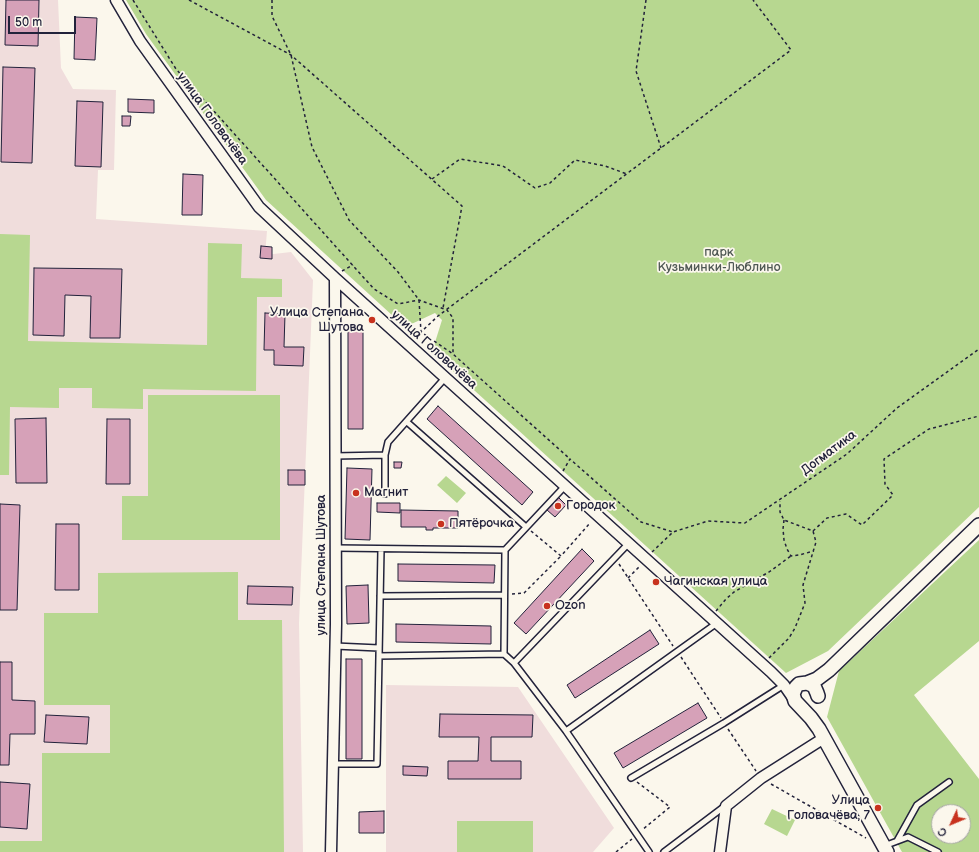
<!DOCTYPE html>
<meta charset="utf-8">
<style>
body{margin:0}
#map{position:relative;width:979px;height:852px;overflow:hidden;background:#fbf7ec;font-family:"Balsamiq Sans",sans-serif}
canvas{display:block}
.north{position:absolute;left:931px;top:804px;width:40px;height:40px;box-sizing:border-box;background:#fbf7ec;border:1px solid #a4a2a5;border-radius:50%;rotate:226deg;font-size:11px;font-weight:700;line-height:16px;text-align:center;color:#22223b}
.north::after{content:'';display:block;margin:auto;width:14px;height:18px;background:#c8321e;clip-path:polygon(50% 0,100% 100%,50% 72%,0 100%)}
.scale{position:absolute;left:8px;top:16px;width:68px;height:18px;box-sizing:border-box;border:2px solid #22223b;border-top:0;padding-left:5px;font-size:12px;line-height:14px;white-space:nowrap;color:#22223b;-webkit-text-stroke:3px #fbf7ec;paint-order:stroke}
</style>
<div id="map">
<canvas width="979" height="852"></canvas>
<div class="north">С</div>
<div class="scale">50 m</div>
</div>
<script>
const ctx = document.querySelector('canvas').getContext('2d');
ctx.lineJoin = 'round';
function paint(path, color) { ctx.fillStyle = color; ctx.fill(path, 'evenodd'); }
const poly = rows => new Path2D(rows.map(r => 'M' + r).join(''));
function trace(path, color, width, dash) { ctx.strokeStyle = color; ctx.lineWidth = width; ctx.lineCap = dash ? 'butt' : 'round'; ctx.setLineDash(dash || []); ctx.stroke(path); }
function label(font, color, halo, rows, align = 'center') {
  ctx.font = font + ' "Balsamiq Sans",sans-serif'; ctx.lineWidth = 3.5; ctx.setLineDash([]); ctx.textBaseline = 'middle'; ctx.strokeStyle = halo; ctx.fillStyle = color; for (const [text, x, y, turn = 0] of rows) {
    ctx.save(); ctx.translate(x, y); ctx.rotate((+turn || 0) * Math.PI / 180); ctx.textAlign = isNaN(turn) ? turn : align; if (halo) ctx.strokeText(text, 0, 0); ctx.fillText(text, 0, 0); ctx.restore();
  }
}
paint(poly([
 [0,0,58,0,61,68,73,89,116,90,114,170,98,170,96,219,267,231,265,255,291,252,313,280,299,623,303,852,0,852],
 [386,685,518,687,614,828,593,852,386,852]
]), '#f0dddc');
paint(poly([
 [126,0,979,0,979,507,828,651,786,673,432,352,442,320,435,313,405,327,266,200,146,34],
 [0,234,30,235,28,341,207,345,208,243,242,244,241,278,282,279,282,297,257,297,256,391,143,389,143,409,92,408,92,388,59,388,59,408,10,407,9,475,0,475],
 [148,395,280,395,280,540,122,540,122,496,148,496],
 [446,476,466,493,457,503,437,485],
 [979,540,979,641,914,695,979,779,979,852,902,852,827,717,839,671],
 [939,812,963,812,963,836,939,836],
 [238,572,238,620,282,620,284,852,0,852,0,841,42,841,42,753,110,753,110,705,44,705,44,613,98,613,98,573],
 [772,809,795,820,787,836,764,824],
 [457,821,533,821,533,852,457,852]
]), '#b7d790');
const building = poly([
 [6,0,39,0,38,46,5,45,6,0],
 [75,17,97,18,95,60,74,59,75,17],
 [3,67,35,68,32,163,1,162,3,67],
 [128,99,154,100,154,113,128,112,128,99],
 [77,101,103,102,101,167,75,166,77,101],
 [122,116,131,116,130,126,122,126,122,116],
 [183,174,203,175,202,215,182,215,183,174],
 [261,246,272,247,272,259,260,258,261,246],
 [34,268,122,269,120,338,90,338,91,296,65,295,64,336,33,335,34,268],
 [265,313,285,314,284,347,304,347,303,366,274,365,274,350,264,350,265,313],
 [348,329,363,329,363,429,348,429,348,329],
 [438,406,533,492,522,505,427,419,438,406],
 [46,418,47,483,16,483,15,419,46,418],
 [107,419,130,419,130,484,106,484,107,419],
 [394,462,402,462,401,468,394,468,394,462],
 [347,468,372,469,370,540,345,539,347,468],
 [288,470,305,470,305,485,288,485,288,470],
 [558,497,566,505,555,517,547,510,558,497],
 [377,503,400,503,400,513,377,512,377,503],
 [0,504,20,505,17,610,0,610,0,504],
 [401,510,458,511,458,528,433,528,433,530,426,530,426,527,401,527,401,510],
 [56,524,79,524,79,590,55,590,56,524],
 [582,549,594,561,526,634,514,623,582,549],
 [398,564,495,565,494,583,398,581,398,564],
 [368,585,369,623,347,624,346,586,368,585],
 [248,586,293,587,292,605,247,604,248,586],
 [396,624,491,626,491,644,396,642,396,624],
 [650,630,659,644,575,698,567,685,650,630],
 [346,659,362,659,362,759,346,759,346,659],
 [0,662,12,662,12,700,35,701,35,734,10,734,9,765,0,765,0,662],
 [698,703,707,718,623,768,614,753,698,703],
 [440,714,533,715,532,737,491,737,491,761,521,761,521,779,448,779,448,761,478,761,479,737,439,737,440,714],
 [46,715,89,717,87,744,44,742,46,715],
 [403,766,428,767,427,776,403,775,403,766],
 [0,782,30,784,27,829,0,827,0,782],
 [384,811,384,833,359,833,359,812,384,811]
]);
paint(building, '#d6a1b8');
trace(building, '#22223b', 1);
const service = poly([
 [407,422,526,527],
 [335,456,385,455],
 [385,494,385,455,388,442,445,378],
 [336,548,505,550,565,486],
 [380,596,504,595],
 [335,646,379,648],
 [504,654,505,550],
 [379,656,504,654,514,663,566,731,649,852],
 [514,663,628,544],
 [566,731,717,623],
 [332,764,377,764,381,549],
 [631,778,724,723,784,685],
 [897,841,917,805,949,782],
 [884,846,908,837,938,852],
 [664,852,725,806]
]);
const minor = poly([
 [116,0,140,41,259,207,335,278,771,672,784,685,793,698],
 [331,852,336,624,335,278],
 [720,852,726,806,761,778,824,738]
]);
const tertiary = poly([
 [807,683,817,679,829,670,979,525],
 [818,696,817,693,814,686,807,683,799,684,796,687,793,694,795,701,811,718,819,729,887,852]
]);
trace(service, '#22223b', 8);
trace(minor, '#22223b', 13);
trace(tertiary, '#22223b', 16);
trace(poly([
 [133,0,176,69,374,289,398,304,419,300,447,310,453,318,453,354],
 [189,0,291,55,462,206,443,308],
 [272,0,272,16,291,55,312,147,349,220,398,272,419,300,421,332,453,354,570,459],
 [646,0,636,71,661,148],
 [432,179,460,159,503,166,535,188,550,183,575,160,605,166,627,174],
 [342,271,353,265],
 [416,338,421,332,438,316,791,50,753,0],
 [563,471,570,459,641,522,673,532],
 [784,520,783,529,784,540,787,549,791,556,799,555,814,551],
 [531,531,561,556,590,523],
 [813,531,827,518,846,514,862,525,893,495,885,484,884,459,929,429,979,416],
 [652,552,673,532,708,521,745,523,847,454,897,408,979,349],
 [619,564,673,646],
 [628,578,639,567],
 [512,594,524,593,561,556],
 [716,611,726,599,734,592,769,572,791,556],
 [681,657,721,718],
 [769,658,789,638,795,628,805,603,803,585,816,542,813,531,784,520,780,512,780,501],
 [728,729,756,771],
 [637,782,670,807,642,830],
 [771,784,866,838],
 [616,852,632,839]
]), '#22223b', 1.5, [3, 3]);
trace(service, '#fbf7ec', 5);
trace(minor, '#fbf7ec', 10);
trace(tertiary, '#fbf7ec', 13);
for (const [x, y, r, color] of [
 [372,320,4,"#c8321e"],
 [356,493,4,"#c8321e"],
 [558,506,4,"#c8321e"],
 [441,524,4,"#c8321e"],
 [656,582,4,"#c8321e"],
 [547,606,4,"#c8321e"],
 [878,808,4,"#c8321e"]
]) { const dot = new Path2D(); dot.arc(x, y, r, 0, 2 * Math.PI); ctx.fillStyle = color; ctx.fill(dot); trace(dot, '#fbf7ec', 1.5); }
label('13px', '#22223b', '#fbf7ec', [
 ["улица Головачёва",212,119,54],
 ["улица Головачёва",434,350,42],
 ["Догматика",829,453,-37],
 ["улица Степана Шутова",322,565,-90]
]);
label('13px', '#4f5854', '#fbf7ec', [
 ["парк",719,253],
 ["Кузьминки-Люблино",719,268]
]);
label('13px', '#22223b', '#fbf7ec', [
 ["Улица Степана",364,313,"right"],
 ["Шутова",364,328,"right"],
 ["Магнит",364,493],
 ["Городок",566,506],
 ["Пятёрочка",449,524],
 ["Чагинская улица",664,582],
 ["Ozon",555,606],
 ["Улица",870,801,"right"],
 ["Головачёва, 7",870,816,"right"]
], 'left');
</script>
